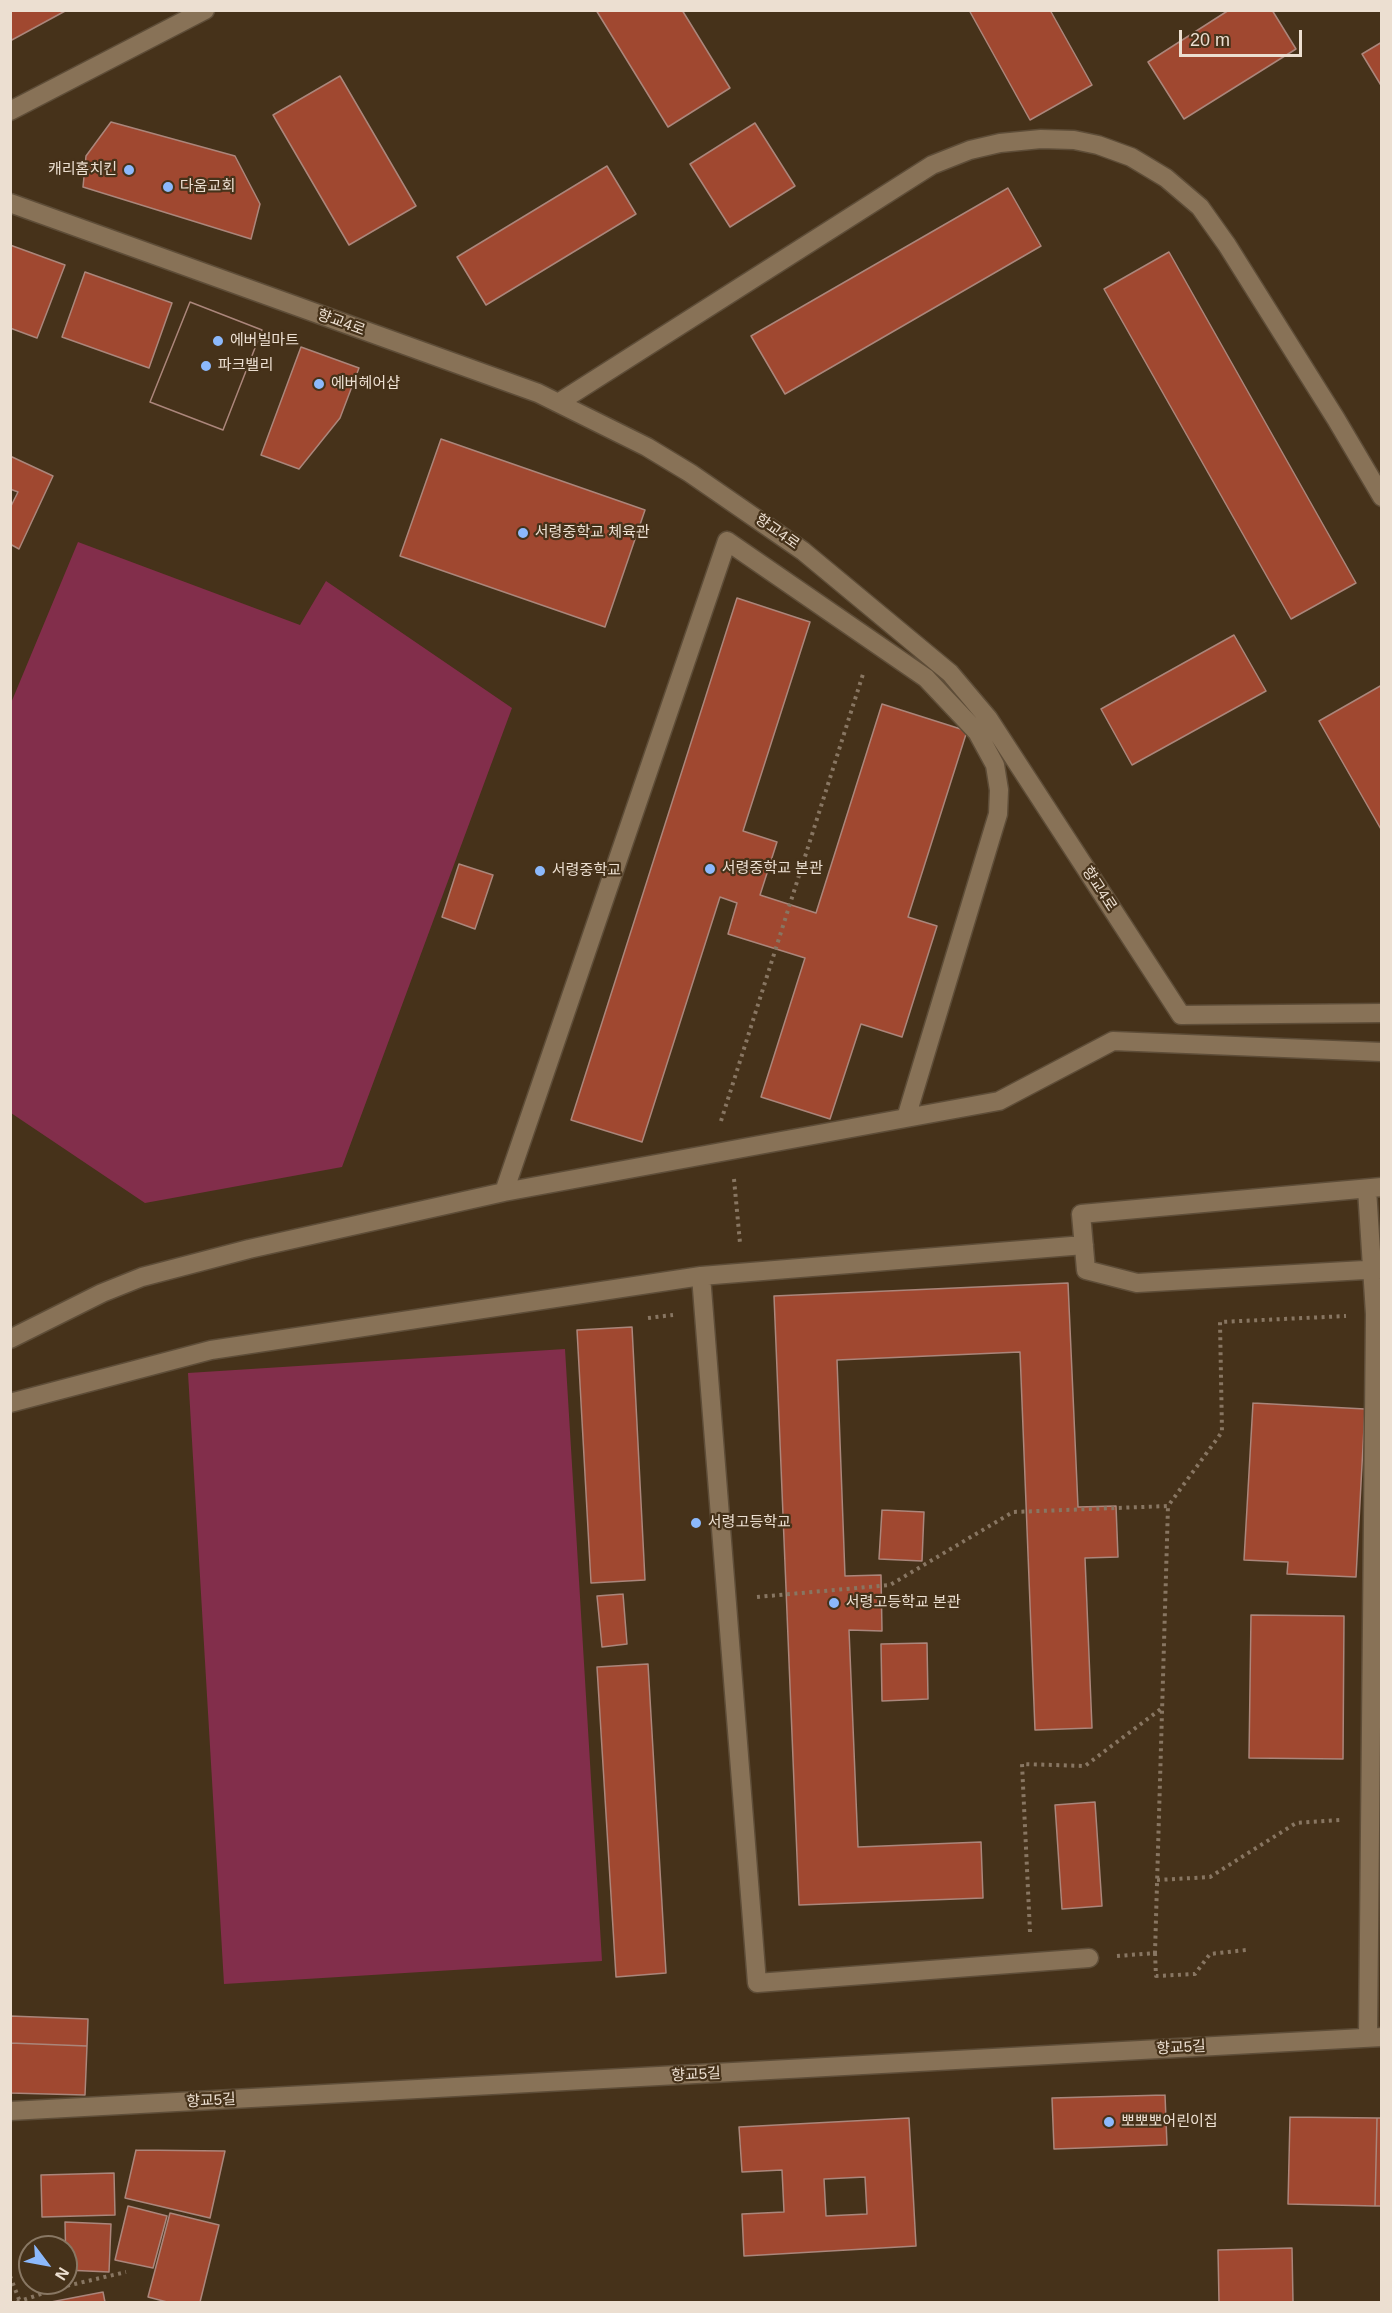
<!DOCTYPE html>
<meta charset="utf-8">
<style>
body{margin:0}
#map{position:relative;width:1392px;height:2313px;overflow:hidden;background:#46321a;font-family:Helvetica,sans-serif}
canvas{display:block}
.frame{position:absolute;inset:0;border:12px solid #ecdfd1;pointer-events:none}
.north{position:absolute;left:18px;top:2235px;width:60px;height:60px;box-sizing:border-box;background:#46321a;border:2px solid #887763;border-radius:50%;rotate:122deg;font-size:16px;font-weight:700;line-height:24px;text-align:center;color:#ecdfd1}
.north::after{content:'';display:block;margin:auto;width:21px;height:27px;background:#8cb9fc;clip-path:polygon(50% 0,100% 100%,50% 72%,0 100%)}
.scale{position:absolute;left:1179px;top:30px;width:123px;height:27px;box-sizing:border-box;border:3px solid #ecdfd1;border-top:0;padding-left:8px;font-size:18px;line-height:21px;white-space:nowrap;color:#ecdfd1;-webkit-text-stroke:4px #46321a;paint-order:stroke}
</style>
<div id="map">
<canvas width="1392" height="2313"></canvas>
<div class="frame"></div>
<div class="north">N</div>
<div class="scale">20 m</div>
</div>
<script>
const ctx = document.querySelector('canvas').getContext('2d');
ctx.lineJoin = 'round';
function paint(path, color) { ctx.fillStyle = color; ctx.fill(path, 'evenodd'); }
const poly = rows => new Path2D(rows.map(r => 'M' + r).join(''));
function trace(path, color, width, dash) { ctx.strokeStyle = color; ctx.lineWidth = width; ctx.lineCap = dash ? 'butt' : 'round'; ctx.setLineDash(dash || []); ctx.stroke(path); }
function label(font, color, halo, rows, align = 'center') {
  ctx.font = font + ' Helvetica,"Noto Sans KR",sans-serif'; ctx.lineWidth = 4.5; ctx.setLineDash([]); ctx.textBaseline = 'middle'; ctx.strokeStyle = halo; ctx.fillStyle = color; for (const [text, x, y, turn = 0] of rows) {
    ctx.save(); ctx.translate(x, y); ctx.rotate((+turn || 0) * Math.PI / 180); ctx.textAlign = isNaN(turn) ? turn : align; if (halo) ctx.strokeText(text, 0, 0); ctx.fillText(text, 0, 0); ctx.restore();
  }
}
paint(poly([
 [78,542,300,625,326,581,512,708,342,1167,145,1203,11,1113,11,703],
 [565,1349,602,1961,224,1984,188,1373]
]), '#822e4b');
const building = poly([
 [10,10,67,10,10,41,10,10],
 [596,10,682,10,730,88,668,127,596,10],
 [969,10,1050,10,1092,85,1030,120,969,10],
 [1229,10,1272,10,1296,49,1184,119,1148,62,1229,10],
 [1382,42,1382,87,1362,54,1382,42],
 [340,76,416,206,349,245,273,115,340,76],
 [111,122,235,156,260,204,251,239,83,187,86,156,111,122],
 [755,123,795,186,730,227,690,164,755,123],
 [607,166,636,214,486,305,457,257,607,166],
 [1008,188,1041,246,785,394,751,336,1008,188],
 [10,245,65,265,37,338,10,328,10,245],
 [1169,252,1356,583,1291,619,1104,289,1169,252],
 [85,272,172,303,149,368,62,337,85,272],
 [190,302,262,330,223,430,150,402,190,302],
 [190,302,262,330,223,430,150,402,190,302],
 [301,347,359,368,340,418,299,469,261,455,301,347],
 [441,439,645,510,605,627,400,556,441,439],
 [10,456,53,476,19,549,10,544,10,508,18,492,10,489,10,456],
 [737,598,810,622,743,831,777,842,760,895,816,913,882,704,967,731,908,917,937,926,902,1037,861,1024,830,1119,761,1097,805,958,728,934,737,903,720,897,642,1142,571,1120,737,598],
 [1234,635,1266,691,1132,765,1101,709,1234,635],
 [1382,685,1382,831,1319,721,1382,685],
 [459,864,493,875,475,929,442,917,459,864],
 [1068,1283,1078,1507,1116,1506,1118,1557,1085,1558,1092,1728,1035,1730,1020,1352,837,1360,845,1576,881,1575,882,1631,849,1630,858,1847,981,1842,983,1898,799,1905,774,1296,1068,1283],
 [632,1327,645,1580,591,1583,577,1330,632,1327],
 [1253,1403,1365,1409,1356,1577,1287,1574,1288,1562,1244,1560,1253,1403],
 [882,1510,924,1512,922,1561,879,1559,882,1510],
 [623,1594,627,1644,602,1647,597,1596,623,1594],
 [1251,1615,1344,1616,1343,1759,1249,1758,1251,1615],
 [927,1643,928,1699,882,1701,881,1644,927,1643],
 [648,1664,666,1973,616,1977,597,1667,648,1664],
 [1095,1802,1102,1906,1062,1909,1055,1805,1095,1802],
 [10,2016,88,2019,87,2046,10,2043,10,2016],
 [10,2043,87,2046,85,2095,10,2093,10,2043],
 [1165,2095,1167,2145,1054,2149,1052,2098,1165,2095],
 [1290,2117,1377,2118,1375,2206,1288,2204,1290,2117],
 [909,2118,916,2246,744,2256,742,2214,784,2212,782,2170,742,2172,739,2127,909,2118],
 [865,2177,867,2214,826,2216,824,2179,865,2177],
 [1377,2118,1382,2118,1382,2206,1375,2206,1377,2118],
 [136,2150,225,2151,210,2218,125,2198,136,2150],
 [114,2173,115,2215,42,2217,41,2175,114,2173],
 [128,2206,167,2216,153,2268,115,2260,128,2206],
 [170,2213,219,2225,200,2302,167,2302,148,2297,170,2213],
 [65,2222,111,2224,109,2272,66,2270,65,2222],
 [1292,2248,1293,2302,1219,2302,1218,2250,1292,2248],
 [103,2292,105,2302,51,2302,103,2292]
]);
paint(building, '#a04830');
trace(building, '#ab867b', 1.5);
const minor = poly([
 [10,111,205,10],
 [10,203,538,393,647,447,690,473,803,551,950,673,988,718,1181,1015,1382,1013],
 [558,403,932,165,970,150,1000,143,1041,139,1074,140,1098,145,1131,157,1166,178,1200,207,1227,245,1336,419,1382,497],
 [727,541,926,678,977,732,995,765,999,790,998,814,906,1118,504,1192,727,541],
 [906,1118,999,1101,1113,1041,1382,1052],
 [1382,1187,1081,1214,1086,1270,1137,1283,1382,1269],
 [1367,1189,1375,1314,1368,2037],
 [701,1276,757,1983,1089,1958],
 [10,1339,102,1293,142,1277,249,1249,504,1192],
 [10,1403,211,1350,701,1276,1084,1245],
 [10,2111,1382,2037]
]);
trace(minor, '#5e4d38', 21);
trace(poly([
 [721,1121,864,671],
 [734,1179,740,1243],
 [648,1318,673,1315],
 [757,1597,890,1585,1013,1512,1168,1506,1222,1432,1220,1322,1346,1316],
 [1157,1880,1210,1877,1296,1823,1340,1820],
 [1030,1932,1022,1764,1085,1766,1162,1708],
 [1155,1953,1156,1976,1195,1974,1210,1954,1246,1950],
 [1117,1956,1155,1953,1168,1506],
 [10,2276,20,2302],
 [17,2302,62,2287,126,2272]
]), '#887662', 4, [3, 4.5]);
trace(minor, '#887257', 18);
for (const [x, y, r, color] of [
 [129,170,6,"#8cb9fc"],
 [168,187,6,"#8cb9fc"],
 [218,341,6,"#8cb9fc"],
 [206,366,6,"#8cb9fc"],
 [319,384,6,"#8cb9fc"],
 [523,533,6,"#8cb9fc"],
 [710,869,6,"#8cb9fc"],
 [540,871,6,"#8cb9fc"],
 [696,1523,6,"#8cb9fc"],
 [834,1603,6,"#8cb9fc"],
 [1109,2122,6,"#8cb9fc"]
]) { const dot = new Path2D(); dot.arc(x, y, r, 0, 2 * Math.PI); ctx.fillStyle = color; ctx.fill(dot); trace(dot, '#46321a', 2); }
label('15px', '#ecdfd1', '#46321a', [
 ["캐리홈치킨",117,170,"right"],
 ["다움교회",180,187],
 ["에버빌마트",230,341],
 ["파크밸리",218,366],
 ["에버헤어샵",331,384],
 ["서령중학교 체육관",535,533],
 ["서령중학교 본관",722,869],
 ["서령중학교",552,871],
 ["서령고등학교",708,1523],
 ["서령고등학교 본관",846,1603],
 ["뽀뽀뽀어린이집",1121,2122]
], 'left');
label('15px', '#ecdfd1', '#46321a', [
 ["향교4로",341,323,20],
 ["향교4로",777,532,35],
 ["향교4로",1099,889,57],
 ["향교5길",1181,2048,-3],
 ["향교5길",696,2075,-3],
 ["향교5길",211,2101,-3]
]);
</script>
